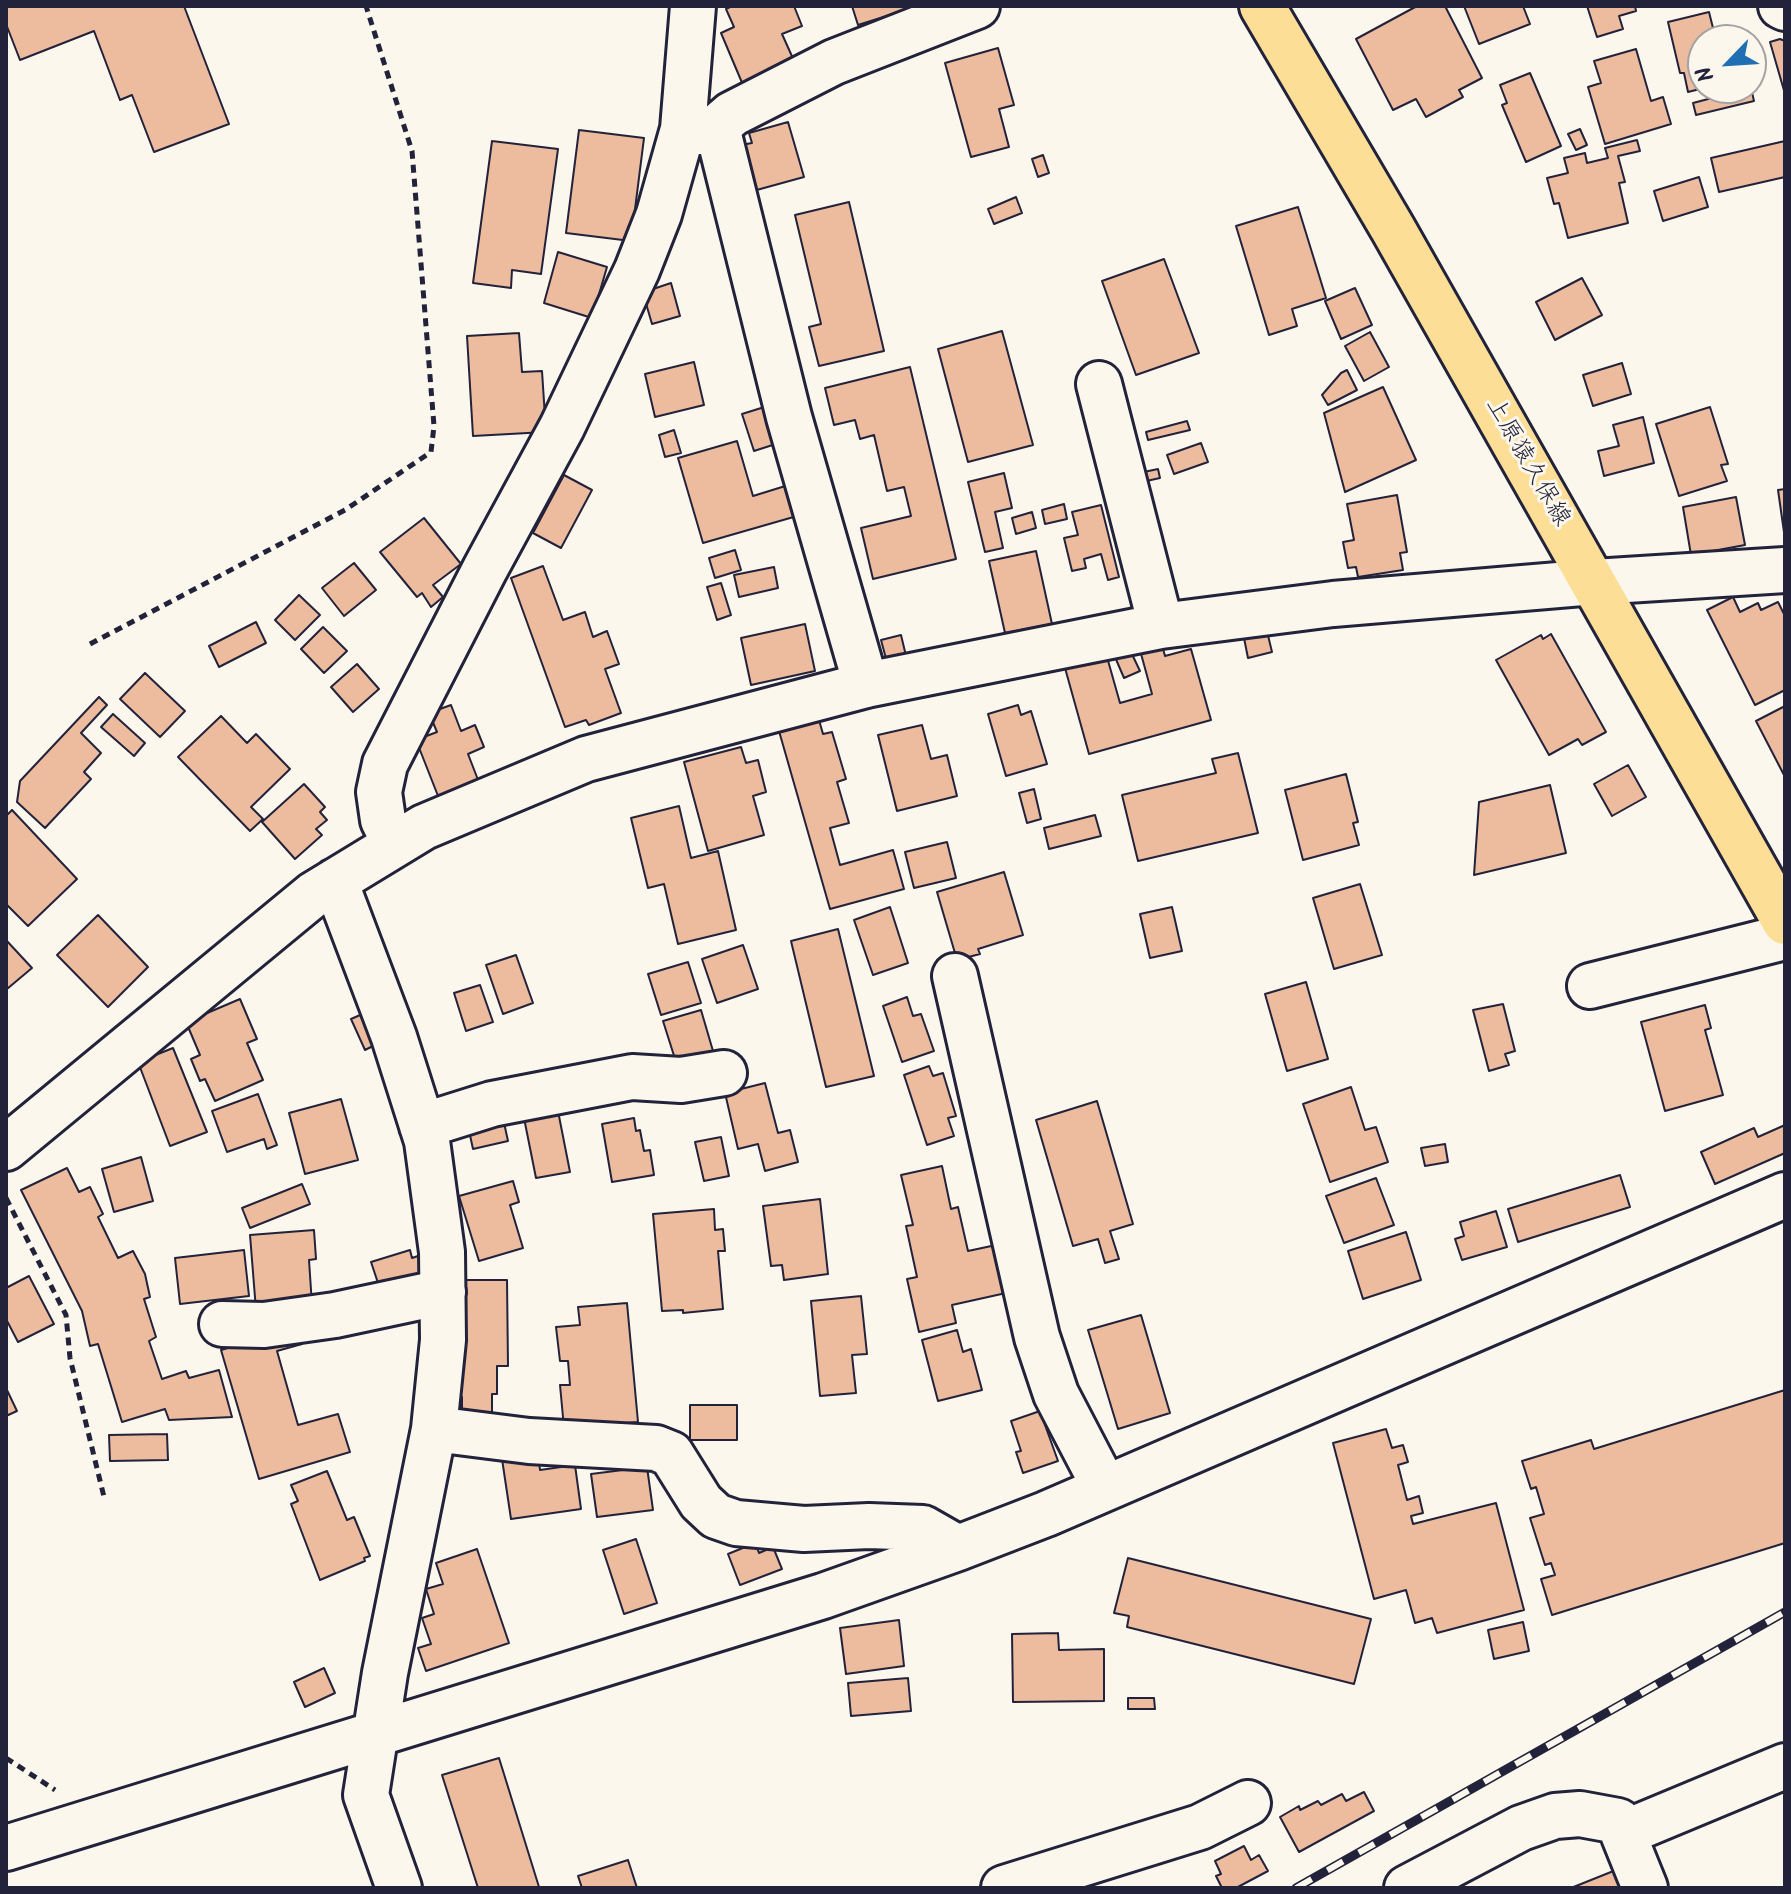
<!DOCTYPE html>
<meta charset="utf-8">
<style>
body{margin:0}
#map{position:relative;width:1791px;height:1894px;overflow:hidden;background:#fbf7ec;font-family:Kalam,sans-serif}
canvas{display:block}
.frame{position:absolute;inset:0;border:8px solid #22223b;pointer-events:none}
.north{position:absolute;left:1687px;top:24px;width:80px;height:80px;box-sizing:border-box;background:#fbf7ec;border:2px solid #a4a2a5;border-radius:50%;rotate:245deg;font-size:22px;font-weight:700;line-height:32px;text-align:center;color:#22223b}
.north::after{content:'';display:block;margin:auto;width:28px;height:36px;background:#1f6fb2;clip-path:polygon(50% 0,100% 100%,50% 72%,0 100%)}
</style>
<div id="map">
<canvas width="1791" height="1894"></canvas>
<div class="frame"></div>
<div class="north">N</div>
</div>
<script>
const ctx = document.querySelector('canvas').getContext('2d');
ctx.lineJoin = 'round';
function paint(path, color) { ctx.fillStyle = color; ctx.fill(path, 'evenodd'); }
const poly = rows => new Path2D(rows.map(r => 'M' + r).join(''));
function trace(path, color, width, dash) { ctx.strokeStyle = color; ctx.lineWidth = width; ctx.lineCap = dash ? 'butt' : 'round'; ctx.setLineDash(dash || []); ctx.stroke(path); }
function label(font, color, halo, rows, align = 'center') {
  ctx.font = font + ' Kalam,"Klee One",sans-serif'; ctx.lineWidth = 6; ctx.setLineDash([]); ctx.textBaseline = 'middle'; ctx.strokeStyle = halo; ctx.fillStyle = color; for (const [text, x, y, turn = 0] of rows) {
    ctx.save(); ctx.translate(x, y); ctx.rotate((+turn || 0) * Math.PI / 180); ctx.textAlign = isNaN(turn) ? turn : align; if (halo) ctx.strokeText(text, 0, 0); ctx.fillText(text, 0, 0); ctx.restore();
  }
}
const building = poly([
 [10,6,184,6,229,124,154,152,132,95,120,100,94,31,20,60,6,24,6,7,10,6],
 [781,6,794,6,802,26,782,34,795,63,743,85,721,33,734,27,726,9,732,6,781,6],
 [852,6,908,6,909,9,858,25,852,6],
 [1417,6,1445,6,1482,78,1459,90,1463,97,1426,117,1416,99,1393,110,1356,39,1417,6],
 [1464,6,1523,6,1530,24,1479,44,1464,6],
 [1587,6,1635,6,1636,11,1619,16,1623,29,1597,37,1587,6],
 [1709,12,1716,40,1703,40,1704,88,1688,92,1684,73,1680,73,1668,22,1709,12],
 [1780,39,1785,41,1785,94,1770,42,1780,39],
 [998,48,1014,105,999,109,1009,147,971,157,945,63,998,48],
 [1636,49,1651,101,1663,97,1671,124,1605,144,1588,87,1601,83,1594,61,1636,49],
 [1530,73,1561,146,1526,162,1502,105,1507,103,1500,85,1530,73],
 [1709,88,1751,88,1754,101,1696,115,1693,103,1712,98,1709,88],
 [788,122,804,177,753,191,741,145,752,143,749,133,788,122],
 [1580,129,1587,145,1576,150,1568,134,1580,129],
 [579,130,644,138,631,241,566,233,579,130],
 [1637,140,1640,151,1618,156,1625,182,1619,183,1628,223,1568,238,1559,203,1554,204,1547,178,1568,173,1564,158,1585,153,1587,163,1608,158,1605,148,1637,140],
 [492,141,558,149,541,274,512,270,511,288,473,283,492,141],
 [1785,141,1785,177,1719,192,1711,158,1785,141],
 [1043,155,1049,173,1038,177,1032,159,1043,155],
 [1699,177,1708,207,1663,221,1654,191,1699,177],
 [1016,197,1022,213,994,224,988,209,1016,197],
 [849,202,884,351,819,366,809,327,821,324,795,215,849,202],
 [1298,207,1326,298,1292,309,1297,326,1269,335,1236,226,1298,207],
 [558,252,607,267,592,318,544,303,558,252],
 [1164,259,1199,353,1136,375,1102,281,1164,259],
 [1582,278,1602,315,1555,340,1536,302,1582,278],
 [671,283,680,316,652,324,645,300,653,289,671,283],
 [1355,288,1372,325,1341,339,1325,301,1355,288],
 [1002,331,1033,445,968,462,938,349,1002,331],
 [1370,332,1389,367,1364,381,1345,346,1370,332],
 [519,333,522,372,542,371,546,432,473,436,467,336,519,333],
 [694,362,704,405,655,417,645,374,694,362],
 [1622,363,1631,394,1593,406,1583,375,1622,363],
 [910,367,956,559,873,579,861,528,911,516,904,487,887,491,874,435,860,439,855,420,834,425,825,388,910,367],
 [1347,370,1357,390,1328,405,1322,395,1341,373,1347,370],
 [1383,387,1416,460,1345,492,1324,413,1383,387],
 [774,404,785,441,754,451,742,414,774,404],
 [1710,407,1728,464,1721,465,1727,481,1679,496,1656,424,1710,407],
 [1643,417,1654,463,1604,476,1598,451,1619,446,1613,425,1643,417],
 [1187,421,1190,430,1148,440,1146,432,1187,421],
 [674,430,681,453,665,457,659,435,674,430],
 [737,441,753,496,795,483,804,514,703,543,678,458,737,441],
 [1201,443,1208,462,1174,474,1167,455,1201,443],
 [1158,469,1160,478,1142,482,1139,473,1158,469],
 [1004,473,1012,508,995,512,1003,548,985,552,968,482,1004,473],
 [564,475,592,490,561,548,533,533,564,475],
 [1785,489,1785,539,1778,490,1785,489],
 [1397,495,1407,552,1400,553,1403,570,1358,577,1356,567,1348,568,1343,542,1354,540,1347,504,1397,495],
 [1736,497,1745,545,1691,555,1683,507,1736,497],
 [1064,504,1067,519,1045,524,1042,510,1064,504],
 [1101,505,1119,577,1108,580,1101,554,1084,559,1086,568,1072,571,1064,538,1078,535,1072,512,1101,505],
 [1032,512,1036,528,1016,534,1012,518,1032,512],
 [424,518,461,564,433,585,443,597,431,607,422,593,417,597,380,552,424,518],
 [735,550,741,570,715,578,709,558,735,550],
 [1036,551,1052,624,1005,633,989,561,1036,551],
 [354,563,376,590,344,616,322,588,354,563],
 [543,566,563,620,585,612,593,637,607,631,619,664,605,669,621,713,589,725,586,720,565,727,511,578,543,566],
 [774,567,778,588,739,597,734,575,774,567],
 [721,583,731,615,717,620,707,587,721,583],
 [299,595,320,615,295,640,275,620,299,595],
 [1733,597,1740,612,1758,603,1761,610,1778,602,1785,616,1785,690,1755,705,1707,610,1733,597],
 [256,622,266,643,219,667,209,646,256,622],
 [805,624,815,671,751,685,741,638,805,624],
 [323,627,347,651,324,673,301,649,323,627],
 [1266,627,1272,652,1248,658,1243,633,1266,627],
 [1551,634,1606,732,1582,745,1578,739,1549,755,1496,660,1541,635,1543,639,1551,634],
 [901,635,907,660,888,666,881,640,901,635],
 [1162,645,1165,656,1191,649,1211,720,1089,754,1065,668,1107,657,1120,703,1152,694,1140,650,1162,645],
 [1130,650,1140,671,1124,678,1115,657,1130,650],
 [357,664,379,689,353,712,331,687,357,664],
 [145,673,185,711,160,737,120,699,145,673],
 [99,697,107,705,81,733,101,753,84,772,91,779,45,828,17,802,20,781,99,697],
 [451,705,461,731,475,725,484,747,468,754,480,785,440,801,416,740,437,732,429,713,451,705],
 [1018,705,1021,715,1031,711,1047,764,1006,776,988,714,1018,705],
 [1785,706,1785,777,1756,721,1785,706],
 [113,714,145,743,134,756,101,727,113,714],
 [221,716,247,743,256,734,290,769,251,807,263,819,250,831,178,757,221,716],
 [819,720,823,734,832,732,846,779,837,782,849,823,830,828,840,865,893,850,904,889,830,909,779,731,819,720],
 [922,725,931,759,947,755,957,796,897,811,878,735,922,725],
 [741,747,746,763,758,760,766,792,753,796,764,835,708,851,684,762,741,747],
 [1238,753,1258,833,1138,861,1122,795,1216,773,1212,759,1238,753],
 [1628,765,1646,797,1612,816,1594,784,1628,765],
 [1346,774,1358,822,1353,823,1359,845,1303,860,1285,790,1346,774],
 [304,784,325,807,320,812,327,820,316,829,322,835,295,859,262,822,304,784],
 [1550,785,1566,853,1474,875,1479,802,1550,785],
 [1034,789,1041,819,1027,823,1019,793,1034,789],
 [679,806,691,858,718,851,736,930,678,944,664,884,648,888,631,818,679,806],
 [12,810,77,879,28,926,6,904,6,816,12,810],
 [1095,815,1101,836,1049,849,1044,828,1095,815],
 [947,842,956,878,914,888,905,852,947,842],
 [1004,872,1023,935,978,949,980,954,957,960,937,892,1004,872],
 [1360,884,1382,955,1334,969,1313,898,1360,884],
 [890,907,908,963,873,975,854,920,890,907],
 [1172,907,1182,951,1150,958,1140,914,1172,907],
 [98,915,148,967,108,1007,57,955,98,915],
 [838,929,874,1076,826,1087,791,941,838,929],
 [6,940,32,968,7,989,6,988,6,940],
 [743,945,758,989,717,1003,702,959,743,945],
 [516,955,533,1003,503,1014,486,965,516,955],
 [688,962,701,1003,661,1015,648,974,688,962],
 [1306,982,1328,1059,1287,1071,1265,994,1306,982],
 [480,985,493,1022,466,1031,454,993,480,985],
 [907,997,913,1016,921,1014,934,1051,902,1062,883,1006,907,997],
 [240,999,257,1039,247,1043,263,1080,215,1101,205,1079,200,1081,191,1059,200,1055,186,1022,240,999],
 [1503,1004,1515,1051,1505,1054,1509,1065,1489,1071,1473,1010,1503,1004],
 [1705,1005,1711,1028,1705,1030,1723,1095,1665,1111,1641,1022,1705,1005],
 [701,1010,713,1051,676,1062,663,1021,701,1010],
 [367,1012,381,1042,365,1050,351,1019,367,1012],
 [173,1048,207,1132,170,1146,138,1062,173,1048],
 [929,1066,933,1076,943,1073,956,1116,948,1118,954,1136,927,1145,904,1075,929,1066],
 [765,1083,778,1133,790,1130,798,1162,765,1171,758,1144,738,1149,725,1093,765,1083],
 [1351,1087,1365,1130,1376,1127,1388,1162,1330,1182,1303,1104,1351,1087],
 [258,1094,277,1145,267,1149,264,1139,227,1152,212,1111,258,1094],
 [341,1099,358,1160,305,1174,289,1113,341,1099],
 [1097,1101,1133,1224,1110,1231,1119,1259,1105,1263,1098,1239,1073,1246,1036,1120,1097,1101],
 [558,1111,570,1172,536,1178,524,1118,558,1111],
 [503,1118,508,1141,473,1149,468,1126,503,1118],
 [634,1118,636,1131,640,1130,644,1151,650,1150,654,1175,612,1182,602,1124,634,1118],
 [1785,1125,1785,1153,1715,1184,1701,1152,1754,1128,1758,1137,1785,1125],
 [721,1137,729,1176,704,1181,695,1142,721,1137],
 [1445,1144,1448,1162,1425,1166,1421,1148,1445,1144],
 [141,1157,153,1201,114,1212,102,1169,141,1157],
 [942,1166,951,1209,958,1207,968,1251,996,1245,1006,1293,952,1305,956,1323,919,1332,907,1279,917,1277,906,1226,913,1225,901,1175,942,1166],
 [67,1168,79,1192,90,1187,103,1214,98,1217,118,1258,133,1251,145,1274,150,1297,144,1299,156,1337,149,1341,162,1379,186,1371,189,1378,219,1370,232,1417,169,1420,165,1409,122,1422,98,1344,90,1346,82,1311,21,1190,67,1168],
 [1620,1175,1630,1207,1518,1242,1508,1209,1620,1175],
 [1376,1178,1394,1225,1344,1243,1326,1196,1376,1178],
 [513,1181,519,1202,510,1205,523,1248,479,1261,459,1196,513,1181],
 [302,1184,310,1204,250,1228,242,1208,302,1184],
 [820,1199,828,1274,784,1280,782,1265,771,1266,763,1206,820,1199],
 [714,1209,715,1230,723,1229,725,1251,718,1251,723,1309,683,1313,683,1310,662,1311,653,1214,714,1209],
 [1496,1211,1507,1247,1462,1260,1455,1239,1464,1236,1460,1222,1496,1211],
 [314,1230,316,1259,309,1260,312,1305,256,1310,250,1235,314,1230],
 [1406,1232,1421,1280,1363,1299,1348,1251,1406,1232],
 [244,1250,249,1296,180,1304,175,1258,244,1250],
 [410,1250,412,1258,418,1256,425,1279,381,1292,371,1262,410,1250],
 [29,1276,54,1324,18,1342,6,1319,6,1288,29,1276],
 [457,1280,507,1280,508,1366,497,1366,497,1394,492,1394,492,1415,462,1415,462,1397,458,1397,457,1280],
 [861,1296,867,1354,852,1355,856,1393,820,1396,811,1301,861,1296],
 [627,1303,638,1422,564,1428,560,1385,570,1385,568,1361,560,1361,556,1327,580,1325,578,1307,627,1303],
 [1141,1315,1170,1413,1118,1429,1088,1330,1141,1315],
 [297,1328,302,1344,277,1351,298,1425,338,1414,350,1452,259,1479,221,1350,297,1328],
 [957,1330,963,1352,971,1349,982,1390,938,1401,922,1340,957,1330],
 [6,1388,17,1411,6,1416,6,1388],
 [1785,1390,1785,1543,1552,1615,1541,1579,1555,1575,1551,1563,1545,1565,1530,1518,1544,1514,1536,1487,1531,1489,1522,1461,1591,1440,1594,1449,1785,1390],
 [690,1405,737,1405,737,1440,690,1440,690,1405],
 [1040,1411,1058,1461,1023,1473,1016,1452,1021,1451,1011,1421,1040,1411],
 [1386,1429,1392,1448,1403,1445,1408,1462,1398,1465,1407,1500,1419,1496,1423,1513,1411,1516,1413,1524,1496,1503,1524,1610,1437,1633,1432,1618,1415,1623,1406,1590,1374,1599,1333,1443,1386,1429],
 [167,1434,168,1460,110,1461,109,1435,167,1434],
 [538,1454,540,1470,575,1465,581,1509,511,1519,502,1459,538,1454],
 [647,1467,653,1510,597,1517,591,1474,647,1467],
 [327,1471,347,1520,354,1517,370,1556,364,1558,365,1561,320,1580,291,1504,298,1501,291,1485,327,1471],
 [636,1539,657,1603,624,1614,603,1550,636,1539],
 [755,1543,759,1553,773,1547,782,1569,740,1585,728,1554,755,1543],
 [477,1549,509,1643,426,1671,418,1648,431,1644,422,1618,434,1614,426,1589,443,1584,436,1563,477,1549],
 [1128,1558,1371,1619,1354,1684,1127,1627,1129,1616,1114,1613,1128,1558],
 [899,1620,904,1666,846,1674,840,1628,899,1620],
 [1523,1622,1529,1651,1494,1659,1488,1630,1523,1622],
 [1058,1633,1059,1650,1104,1649,1104,1701,1013,1702,1012,1634,1058,1633],
 [324,1668,335,1693,305,1707,294,1682,324,1668],
 [908,1678,911,1711,851,1716,848,1683,908,1678],
 [1128,1698,1154,1698,1155,1709,1128,1709,1128,1698],
 [499,1758,539,1887,537,1888,478,1888,442,1775,499,1758],
 [1364,1792,1374,1811,1299,1852,1280,1817,1299,1806,1300,1810,1318,1801,1321,1805,1342,1794,1346,1801,1364,1792],
 [1244,1846,1251,1860,1259,1855,1268,1871,1236,1888,1222,1888,1216,1876,1221,1874,1215,1861,1244,1846],
 [628,1860,637,1888,582,1888,578,1876,628,1860],
 [1616,1870,1624,1888,1571,1888,1616,1870]
]);
paint(building, '#edbb9e');
trace(building, '#22223b', 2);
const minor = poly([
 [1781,6,1785,8],
 [717,127,789,417,866,685],
 [689,130,701,132,717,127,732,114,834,62,977,6],
 [1099,384,1161,626],
 [395,844,383,820,379,792,385,764,485,569,562,427,637,270,659,214,683,129,693,6],
 [335,881,394,1037,427,1141,442,1252,443,1340,434,1429,385,1673,366,1795,399,1888],
 [955,976,1037,1337,1056,1394,1105,1488],
 [1590,986,1785,937],
 [422,1126,492,1104,632,1077,681,1080,724,1073],
 [6,1148,314,894,424,827,586,759,866,685,1161,626,1333,604,1594,582,1785,570],
 [222,1324,264,1325,335,1315,443,1292],
 [434,1429,529,1441,656,1448,671,1454,701,1502,716,1516,736,1523,804,1529,869,1526,923,1528,958,1548],
 [1624,1833,1785,1766],
 [6,1848,823,1596,958,1548,1046,1514,1785,1195],
 [1004,1888,1200,1827,1248,1803],
 [1407,1888,1521,1828,1555,1816,1580,1814,1618,1821,1645,1888]
]);
const major = poly([
 [1262,6,1393,229,1785,922]
]);
trace(minor, '#22223b', 50);
trace(major, '#22223b', 50);
trace(poly([
 [90,644,345,510,431,452,434,426,412,151,366,6],
 [6,1198,66,1315,70,1358,105,1501],
 [6,1758,55,1790]
]), '#22223b', 5, [8, 6]);
trace(minor, '#fbf7ec', 44);
trace(major, '#fcde96', 44);
const rail = poly([
 [1296,1888,1785,1612]
]);
trace(rail, '#22223b', 9);
trace(rail, '#fbf7ec', 6, [18]);
label('24px', '#22223b', '#fbf7ec', [
 ["上原猿久保線",1526,463,60]
]);
</script>
